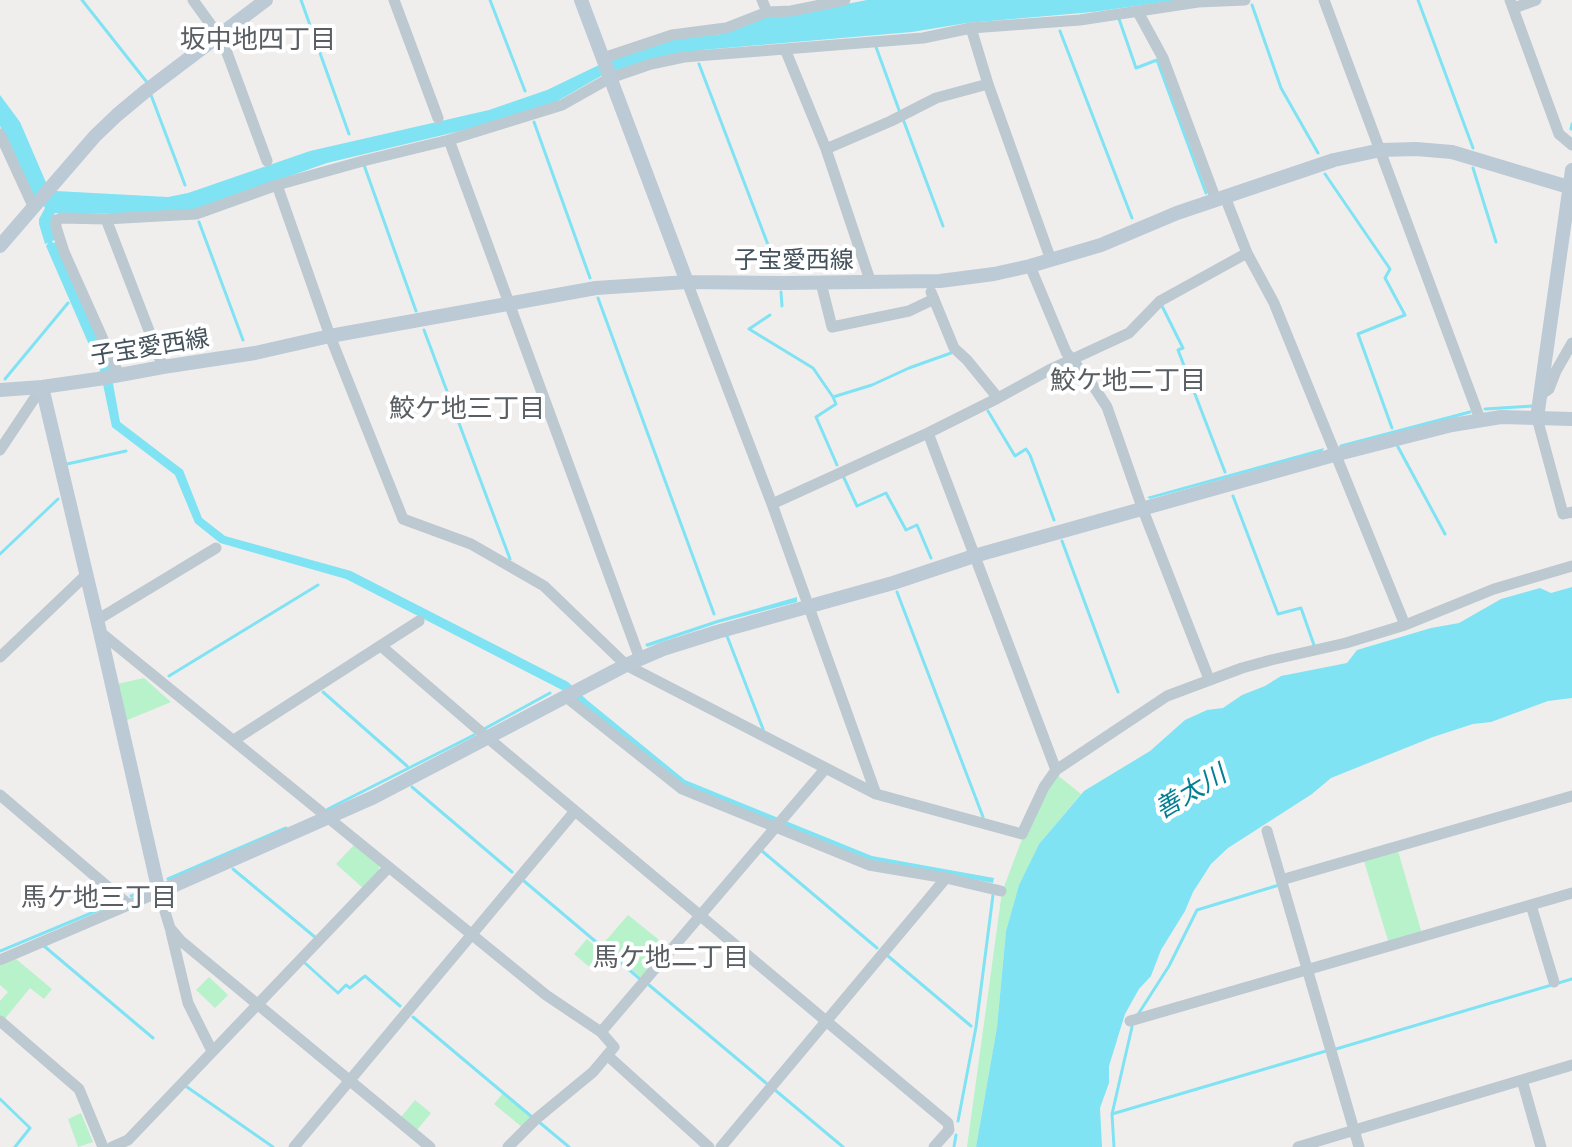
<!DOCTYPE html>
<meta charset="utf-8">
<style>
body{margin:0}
canvas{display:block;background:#f0eded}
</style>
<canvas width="1572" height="1147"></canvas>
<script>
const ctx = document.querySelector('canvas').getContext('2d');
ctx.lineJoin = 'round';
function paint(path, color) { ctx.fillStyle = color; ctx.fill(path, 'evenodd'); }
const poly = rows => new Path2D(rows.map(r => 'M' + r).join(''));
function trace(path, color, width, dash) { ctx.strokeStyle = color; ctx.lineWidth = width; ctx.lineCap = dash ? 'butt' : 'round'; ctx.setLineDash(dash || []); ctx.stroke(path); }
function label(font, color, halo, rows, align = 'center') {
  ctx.font = font + ' Arial,"Noto Sans JP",sans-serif'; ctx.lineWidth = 8; ctx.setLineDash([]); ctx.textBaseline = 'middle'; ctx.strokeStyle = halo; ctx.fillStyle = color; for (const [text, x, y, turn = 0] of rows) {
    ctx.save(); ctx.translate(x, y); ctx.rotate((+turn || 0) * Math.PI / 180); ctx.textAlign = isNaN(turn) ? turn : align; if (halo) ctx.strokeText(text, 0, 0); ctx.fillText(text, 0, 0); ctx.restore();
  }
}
paint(poly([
 [144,678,171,702,125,721,117,684],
 [1056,774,1081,794,1039,844,1019,885,1006,931,997,1027,976,1147,967,1147,1002,892,1024,834],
 [354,845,379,866,379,872,364,889,336,864],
 [1398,851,1422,934,1389,944,1364,861],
 [628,915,668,947,642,978,602,945],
 [587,939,605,955,593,970,574,954],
 [16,959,52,989,44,999,30,988,3,1021,0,1018,0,1001,8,992,0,985,0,966],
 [209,977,228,995,215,1008,196,990],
 [504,1092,534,1117,523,1128,494,1104],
 [415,1100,431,1113,417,1130,401,1117],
 [81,1113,93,1142,78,1147,68,1119]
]), '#b7f2ca');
paint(poly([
 [867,0,1179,0,1093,12,967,23,912,32,702,50,608,72,554,103,464,130,327,163,196,209,159,214,55,213,51,220,55,240,52,241,53,243,56,242,110,367,120,422,183,470,202,518,225,536,351,571,568,682,587,700,685,780,872,856,994,878,993,883,870,860,682,785,562,690,346,579,220,543,195,523,175,475,112,427,100,370,46,246,48,243,45,244,39,224,39,219,45,208,43,205,34,199,0,126,0,95,20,122,48,187,56,191,168,197,188,193,310,151,489,110,547,90,601,64,680,37,691,35,714,35,726,33,758,18,784,16],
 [1324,448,1322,452,1150,499,1147,497],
 [1572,587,1572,698,1548,701,1491,722,1473,724,1433,737,1331,778,1312,794,1228,848,1211,864,1193,892,1185,911,1161,950,1151,976,1139,989,1125,1014,1109,1066,1109,1083,1100,1108,1102,1147,976,1147,997,1027,1006,931,1019,885,1039,844,1084,791,1150,751,1185,720,1207,710,1223,708,1242,695,1265,686,1281,676,1347,663,1357,650,1431,628,1459,623,1501,599,1540,588,1551,593],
 [797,597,797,602,718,623,647,647,645,644,717,620]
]), '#80e3f3');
trace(poly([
 [82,0,146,81],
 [301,0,349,134],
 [490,0,525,91],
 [1418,0,1473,148],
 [1252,5,1281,88,1318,153],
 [1119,19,1136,68,1157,60,1206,193],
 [1060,31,1132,218],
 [876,47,899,110],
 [699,64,778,271],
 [151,95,185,185],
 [903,119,943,226],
 [534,122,590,278],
 [1571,129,1572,124],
 [364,165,416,311],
 [1473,168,1496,242],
 [1325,174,1390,269,1385,278,1405,315,1358,334,1392,428],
 [199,222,243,340],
 [781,292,782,306],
 [598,298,714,614],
 [1162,306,1183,348,1178,350,1225,472],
 [770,315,749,329,813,368,833,397,836,404,816,417,837,465],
 [424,330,510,559],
 [5,379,68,303],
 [833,397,872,385,909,368,951,353],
 [1485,409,1533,406],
 [988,411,1015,456,1026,449,1030,455,1054,520],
 [1341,446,1470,412],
 [1398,447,1445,534],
 [67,464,126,451],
 [844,478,857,506,886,493,906,530,917,525,931,558],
 [1233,496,1278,614,1301,608,1314,645],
 [1062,541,1118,692],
 [0,554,58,499],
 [897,592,983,817],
 [727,636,763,729],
 [169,676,318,585],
 [323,692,407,766],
 [484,729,550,693],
 [412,787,512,872],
 [328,809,474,735],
 [762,851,877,948],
 [233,869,316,938],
 [168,879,286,828],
 [524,881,640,979],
 [131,896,148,889],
 [44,946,153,1038],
 [0,951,118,902],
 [888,956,971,1026],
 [305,963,338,993,346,985,350,988,365,976,400,1006],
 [649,985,766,1083],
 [1137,1016,1169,966,1197,910,1279,885],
 [413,1017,532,1117],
 [1336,1049,1572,979],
 [187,1087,273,1147],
 [775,1090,843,1147],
 [0,1099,30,1128,15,1147],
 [1112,1114,1326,1051],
 [958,1121,976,1027,993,895],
 [539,1122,569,1147],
 [954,1147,956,1135],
 [1114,1147,1112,1114,1132,1027]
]), '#80e3f3', 3);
trace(poly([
 [193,0,219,36,226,50,267,161],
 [394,0,438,118],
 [762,0,767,12],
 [1324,0,1480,419],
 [1510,0,1559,134,1572,145],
 [1514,8,1536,0],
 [1138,12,1163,58,1216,200],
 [971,28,988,84,1051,260],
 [785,49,826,149,871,283],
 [603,58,672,35,726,28,767,12,791,11,845,0],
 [0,134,33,206],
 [449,140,640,659],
 [826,149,891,121,936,98,988,84],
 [277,185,330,336,403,519,471,544,544,586,626,665,876,794,1022,834,1044,787,1056,770,1167,696,1242,668,1271,660,1346,643,1405,625,1494,589,1572,566],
 [1225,197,1247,253,1274,303,1405,625],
 [106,219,163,367],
 [1030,266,1066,352,1094,387,1107,407,1143,510,1209,679],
 [687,282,772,504,876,794],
 [821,283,832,327,909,311,934,299],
 [931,292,954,348,967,360,998,398],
 [119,375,64,252,56,227,56,220,61,218,106,219,196,214,277,185,363,161,449,140,562,105,610,78,651,64,684,57,923,38,971,28,1080,20,1198,2,1245,0],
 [1539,396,1549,389,1556,371,1572,343],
 [1537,418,1563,514,1572,512],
 [928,433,1056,770],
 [0,450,42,387],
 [772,504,928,433,998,398,1049,370,1129,333,1160,301,1247,253],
 [97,620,216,548],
 [100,632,546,995,601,1032,614,1047,593,1072,536,1119,508,1147],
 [381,646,488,738,948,1123,949,1130,934,1147],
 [0,657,86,575],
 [566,697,682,789,869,865,946,878],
 [234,740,419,621],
 [0,795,129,905],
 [1267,831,1359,1147],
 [1281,880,1572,796],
 [1531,905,1554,982],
 [171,932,188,1003,212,1051],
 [0,960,159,892,170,928,181,941,430,1147],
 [0,1021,79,1089,103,1147],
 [1130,1021,1572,893],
 [601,1032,826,768],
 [607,1055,709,1147],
 [1522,1080,1541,1147],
 [112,1147,128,1140,389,867],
 [294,1147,575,811],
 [721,1147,946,878,1001,891],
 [1298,1147,1572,1065]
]), '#bcc9d1', 11);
trace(poly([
 [581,0,687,282],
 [0,246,95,136,117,115,147,90,266,0],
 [42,387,100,632,159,892,374,797,626,665,663,649,717,632,893,583,974,556,1334,455,1452,425,1501,417,1572,419],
 [0,390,42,387,98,379,163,367,255,353,330,336,596,288,687,282,784,283,940,281,994,274,1030,266,1101,245,1177,213,1334,160,1381,150,1416,149,1452,152,1572,188],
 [1537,418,1572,170]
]), '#bccad6', 14);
label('24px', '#44525c', '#fff', [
 ["子宝愛西線",794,261],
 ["子宝愛西線",150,348,-9]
]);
label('26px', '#595e63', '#fff', [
 ["坂中地四丁目",258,41],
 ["鮫ケ地二丁目",1128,382],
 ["鮫ケ地三丁目",467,410],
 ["馬ケ地三丁目",99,899],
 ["馬ケ地二丁目",671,959]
]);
label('italic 26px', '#037f93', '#fff', [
 ["善太川",1191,793,-31]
]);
</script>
